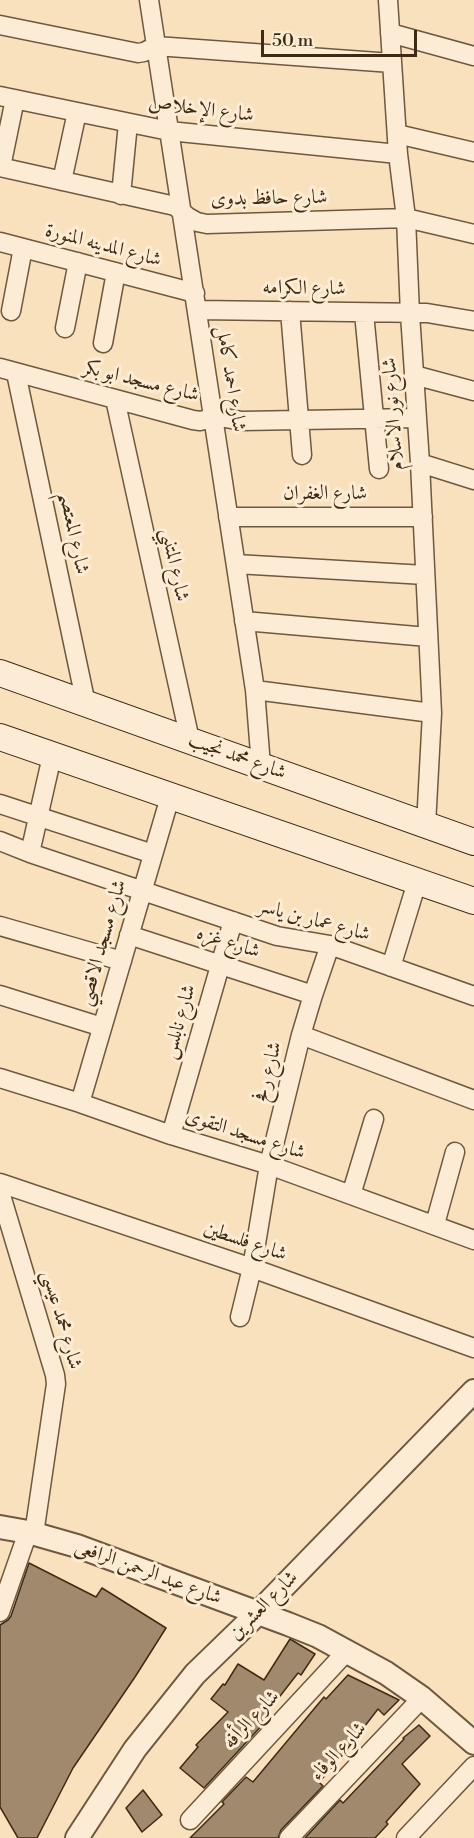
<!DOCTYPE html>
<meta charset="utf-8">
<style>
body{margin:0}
#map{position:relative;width:474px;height:1838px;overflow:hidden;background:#fae1be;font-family:"Libre Bodoni",serif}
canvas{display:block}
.scale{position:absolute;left:261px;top:30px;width:156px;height:27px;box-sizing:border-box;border:3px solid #3f2a13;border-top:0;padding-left:8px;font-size:18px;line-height:21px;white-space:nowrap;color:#3f2a13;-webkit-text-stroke:4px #fcecd5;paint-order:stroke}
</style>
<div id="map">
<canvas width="474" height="1838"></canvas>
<div class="scale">50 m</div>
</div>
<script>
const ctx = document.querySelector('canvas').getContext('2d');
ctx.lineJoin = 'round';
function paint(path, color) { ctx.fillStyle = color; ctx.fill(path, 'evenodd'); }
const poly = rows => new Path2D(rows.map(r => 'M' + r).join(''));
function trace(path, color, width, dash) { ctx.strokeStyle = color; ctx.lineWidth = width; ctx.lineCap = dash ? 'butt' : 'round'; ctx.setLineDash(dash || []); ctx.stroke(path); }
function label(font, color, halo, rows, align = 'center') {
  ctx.font = font + ' "Libre Bodoni",Amiri,serif'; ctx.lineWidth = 6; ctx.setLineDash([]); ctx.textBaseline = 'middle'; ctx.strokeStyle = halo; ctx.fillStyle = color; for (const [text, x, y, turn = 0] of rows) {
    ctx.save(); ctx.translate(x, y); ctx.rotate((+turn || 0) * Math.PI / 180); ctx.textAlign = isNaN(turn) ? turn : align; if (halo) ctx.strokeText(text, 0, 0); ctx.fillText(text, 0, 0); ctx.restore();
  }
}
const building = poly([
 [29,1563,96,1597,102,1588,166,1628,135,1677,73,1768,37,1838,18,1838,0,1807,0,1625,8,1620,11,1616,29,1563],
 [290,1639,315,1654,301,1675,298,1673,263,1718,266,1721,204,1788,180,1768,198,1747,196,1745,228,1712,211,1699,223,1684,225,1685,238,1664,264,1680,290,1639],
 [348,1675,399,1700,384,1715,378,1709,334,1766,319,1782,323,1786,281,1830,278,1838,190,1838,224,1804,222,1802,246,1777,253,1782,324,1697,326,1699,348,1675],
 [419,1725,430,1736,402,1764,420,1784,386,1822,388,1824,375,1838,305,1838,340,1800,343,1803,404,1739,403,1738,419,1725],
 [143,1790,162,1815,142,1832,126,1808,143,1790]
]);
paint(building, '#a0896c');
trace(building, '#3f2a13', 1.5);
const minor = poly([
 [149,0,255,690,261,766],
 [388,0,398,154,406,218,410,314,420,463,432,713,426,825],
 [0,25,138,53,144,52,156,46,392,63],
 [390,33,474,56],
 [0,96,169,131,398,154],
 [397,134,474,152],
 [0,167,175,206,188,217,197,222,207,224,406,218,474,234],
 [1,167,15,99],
 [62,181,77,112],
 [121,195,128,123],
 [0,242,195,293],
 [197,310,427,313,474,321],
 [11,311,23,248],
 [290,311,302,455],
 [364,313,379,469],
 [65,328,78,262],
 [103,343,116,272],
 [0,368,193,420,200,421,213,418,225,418,242,421,416,418],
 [16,373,86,704],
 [414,375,474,391],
 [115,399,190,740],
 [420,463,474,480],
 [228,517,423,517],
 [236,564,425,575],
 [244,621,428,637],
 [255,690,432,713],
 [0,804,153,854],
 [0,841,30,853,277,936,330,945,474,996],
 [30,853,52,756],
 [0,926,122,961],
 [129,935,313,995],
 [391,967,417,882],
 [0,995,102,1027],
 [301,1035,474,1100],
 [0,1078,80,1103,171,1135,269,1165,474,1240],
 [80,1103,170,797],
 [171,1135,233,921],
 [0,1183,252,1268,474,1348],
 [0,1192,55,1375,56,1384,34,1534],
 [351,1195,374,1119],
 [435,1224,455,1152],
 [240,1317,252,1268,269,1165,301,1035,313,995,330,945],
 [0,1612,28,1532],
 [190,1820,347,1651],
 [289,1838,422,1698],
 [406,1838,474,1766]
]);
const tertiary = poly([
 [0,1527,28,1532,77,1546,288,1624,318,1636,386,1673,422,1698,474,1743],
 [77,1838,135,1749,195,1674,258,1613,474,1391]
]);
const secondary = poly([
 [0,673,474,842],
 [0,737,474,901]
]);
trace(minor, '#6e583e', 21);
trace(tertiary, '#6e583e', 26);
trace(secondary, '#3f2a13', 28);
trace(minor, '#fcecd5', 18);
trace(tertiary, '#fcecd5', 22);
trace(secondary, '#fcecd5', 26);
label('20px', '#3f2a13', '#fcecd5', [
 ["شارع الإخلاص",201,110,7],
 ["شارع حافظ بدوى",269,199,-1],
 ["شارع المدينه المنورة",103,246,15],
 ["شارع الكرامه",304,289,1],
 ["شارع احمد كامل",230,379,81],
 ["شارع مسجد ابو بكر",141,382,14],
 ["شارع نور الاسلام",394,414,-94],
 ["شارع الغفران",325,494],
 ["شارع المعتصم",73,533,78],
 ["شارع المتنبي",174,565,78],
 ["شارع محمد نجيب",237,757,20],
 ["شارع عمار بن ياسر",314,921,15],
 ["شارع مسجد الاقصي",103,943,-74],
 ["شارع غزه",228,943,18],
 ["شارع نابلس",180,1022,-74],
 ["شارع رفح",269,1072,-76],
 ["شارع مسجد التقوى",245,1135,18],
 ["شارع فلسطين",245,1242,19],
 ["شارع محمد عيسي",61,1320,74],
 ["شارع عبد الرحمن الرافعى",148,1573,20],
 ["شارع العشرين",264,1606,-45],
 ["شارع الرأفه",252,1720,-47],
 ["شارع الوفاء",339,1752,-47]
]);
</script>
